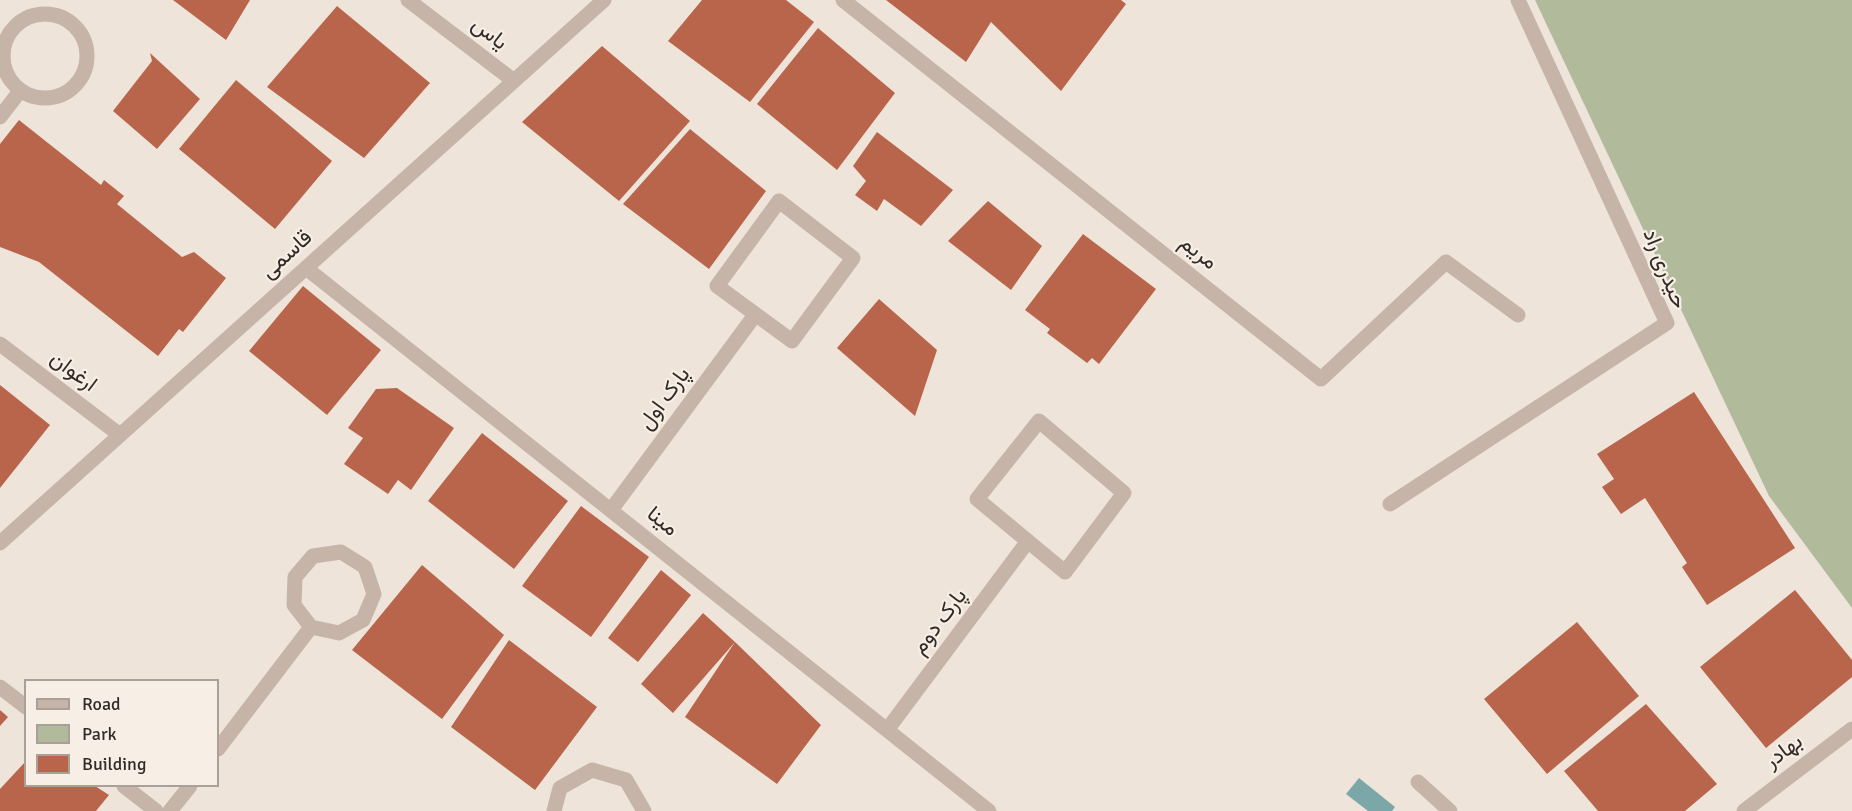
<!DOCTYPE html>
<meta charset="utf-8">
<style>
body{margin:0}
#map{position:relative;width:1852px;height:811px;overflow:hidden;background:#eee4d9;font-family:Signika,sans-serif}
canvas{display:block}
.legend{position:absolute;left:24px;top:679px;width:195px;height:108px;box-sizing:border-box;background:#f7eee5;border:2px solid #a8a099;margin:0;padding:8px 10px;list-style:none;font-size:18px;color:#322a26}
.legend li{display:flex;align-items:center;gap:12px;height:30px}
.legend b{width:30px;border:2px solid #a8a099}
</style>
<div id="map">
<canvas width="1852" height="811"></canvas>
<ul class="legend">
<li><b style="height:8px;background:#c5b4a7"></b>Road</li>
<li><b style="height:16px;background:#b1bb9b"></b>Park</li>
<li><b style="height:16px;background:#b9654c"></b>Building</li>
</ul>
</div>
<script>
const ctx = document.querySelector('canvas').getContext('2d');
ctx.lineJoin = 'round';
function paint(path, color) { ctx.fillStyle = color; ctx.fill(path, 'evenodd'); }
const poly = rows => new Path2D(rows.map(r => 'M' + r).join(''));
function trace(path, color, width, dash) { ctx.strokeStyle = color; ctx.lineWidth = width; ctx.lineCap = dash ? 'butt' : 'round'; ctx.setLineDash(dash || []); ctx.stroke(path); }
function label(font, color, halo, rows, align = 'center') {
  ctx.font = font + ' Signika,Vazirmatn,sans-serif'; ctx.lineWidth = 4.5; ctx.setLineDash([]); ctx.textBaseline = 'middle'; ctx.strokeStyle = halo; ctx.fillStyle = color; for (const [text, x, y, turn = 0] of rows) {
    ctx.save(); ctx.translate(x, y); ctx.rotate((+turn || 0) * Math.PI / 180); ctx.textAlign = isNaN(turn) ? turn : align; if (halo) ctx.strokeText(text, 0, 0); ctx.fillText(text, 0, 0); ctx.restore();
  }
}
paint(poly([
 [1535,0,1852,0,1852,608,1769,496]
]), '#b1bb9b');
paint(poly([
 [1359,778,1395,807,1392,811,1368,811,1346,794]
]), '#7ba7a8');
paint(poly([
 [173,0,250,0,226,40],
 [702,0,786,0,814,22,750,102,668,41],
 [886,0,1121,0,1126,4,1061,91,991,22,966,62],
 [337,6,430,83,364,158,267,87],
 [818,28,895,93,837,170,757,104],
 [602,46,690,121,619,201,522,122],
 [150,53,200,99,157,149,113,111,152,61],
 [236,80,332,161,275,229,179,149],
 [19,120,101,185,104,180,124,196,117,204,182,257,194,252,226,278,183,332,179,329,158,356,39,262,0,247,0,144],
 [690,129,766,191,709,269,623,204],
 [877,132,953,190,921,226,884,199,877,211,855,195,866,181,853,166],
 [988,201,1042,246,1011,290,948,241],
 [1083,234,1156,289,1099,364,1092,358,1087,363,1047,333,1050,329,1025,310],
 [303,286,381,350,327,415,249,351],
 [879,299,937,350,915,416,837,348],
 [0,385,50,425,0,488],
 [397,388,454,428,411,490,398,480,388,494,344,464,363,438,348,428,376,389],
 [1694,392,1795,548,1707,605,1682,567,1687,563,1645,498,1621,514,1602,487,1614,479,1597,454],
 [482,433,568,501,514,569,428,501],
 [581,506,649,557,591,637,522,586],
 [422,565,504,635,442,719,352,650],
 [661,570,691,595,638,662,608,638],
 [1795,590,1852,660,1852,677,1766,748,1700,667],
 [703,613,735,642,673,713,641,684],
 [1577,622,1639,696,1547,774,1484,699],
 [509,640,597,707,535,790,451,727],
 [735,642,821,725,777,784,685,717],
 [1646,704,1717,784,1685,811,1598,811,1564,771],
 [0,710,8,717,0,726],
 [26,761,26,786,95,786,109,795,96,811,0,811,0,789]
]), '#b9654c');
trace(poly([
 [408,0,514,81],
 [843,0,1321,379,1446,262,1518,315],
 '3 56a42 42 0 1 1 84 0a42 42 0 1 1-84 0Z',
 [0,117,20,91],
 [779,201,853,258,792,341,717,286,779,201],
 [306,268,989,811],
 [0,344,120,435],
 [1039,421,1124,493,1065,572,977,499,1039,421],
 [1390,504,1667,323,1518,0],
 [611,510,755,315],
 [0,543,604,0],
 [341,552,365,567,374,594,363,620,339,633,311,627,294,605,295,577,313,556,341,552],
 [0,687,26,707],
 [887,730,1028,541],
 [218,749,311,627],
 [1418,782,1450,811],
 [124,786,156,811],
 [170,811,190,786],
 [554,811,560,788,592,770,626,780,644,811],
 [1744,811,1852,729]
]), '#c5b4a7', 15);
label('22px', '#322a26', '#f7eee5', [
 ["یاس",489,34,38],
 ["مریم",1198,253,38],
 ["قاسمی",287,255,-42],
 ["حیدری راد",1664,269,68],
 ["ارغوان",73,372,37],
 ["پارک اول",665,399,-54],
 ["مینا",662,522,39],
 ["پارک دوم",940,622,-53],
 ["بهادر",1784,752,-37]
]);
</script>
